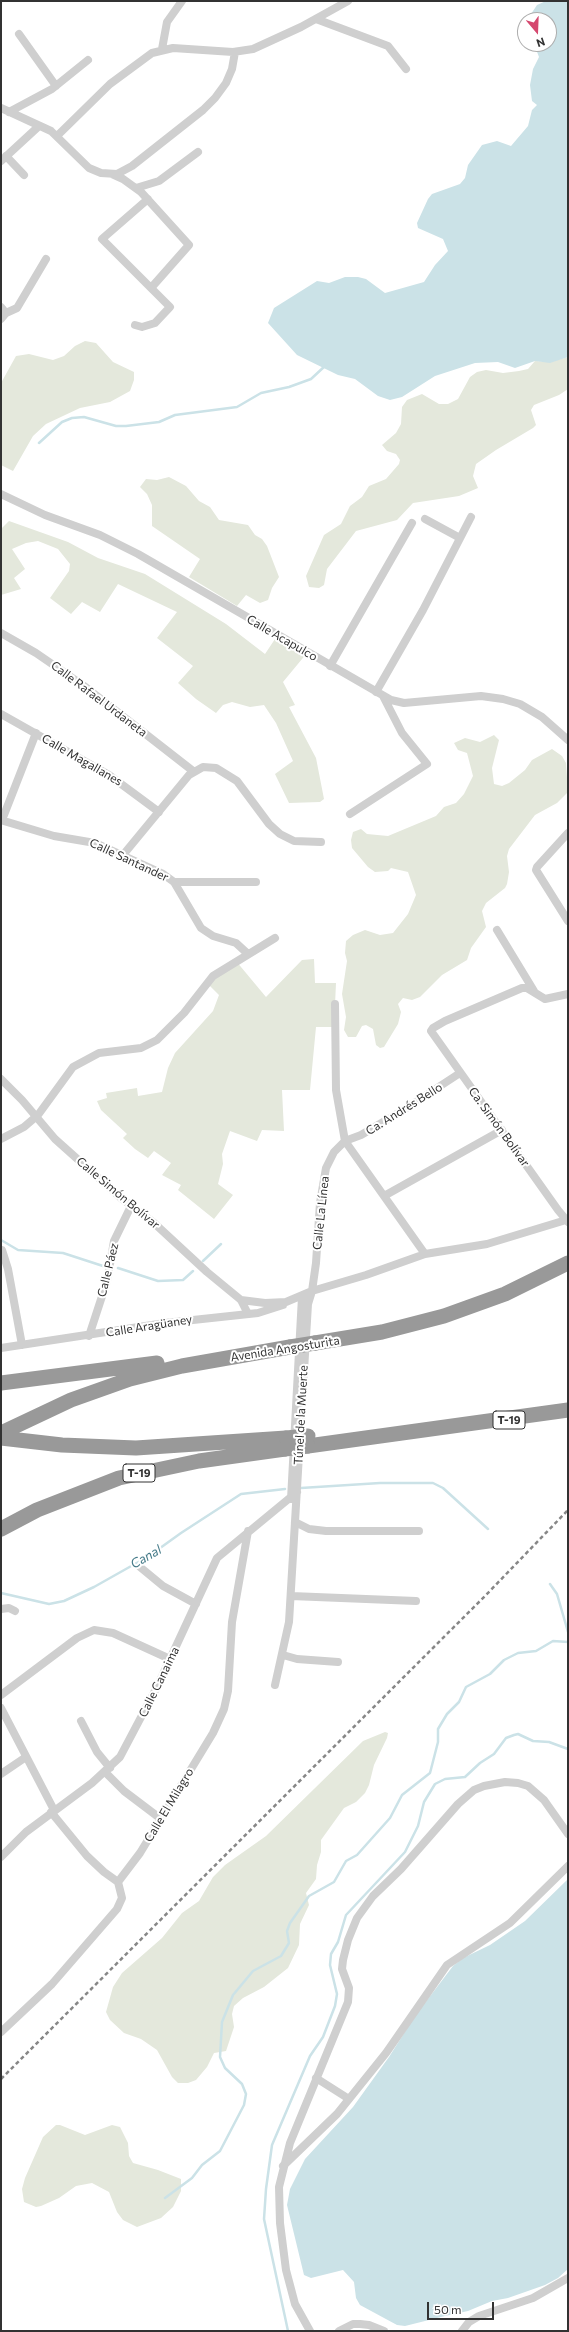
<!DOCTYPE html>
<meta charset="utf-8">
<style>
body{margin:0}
#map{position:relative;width:569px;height:2332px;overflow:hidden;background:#fff;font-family:Commissioner,sans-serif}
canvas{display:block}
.frame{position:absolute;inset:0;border:2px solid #323232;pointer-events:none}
.north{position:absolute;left:517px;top:12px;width:40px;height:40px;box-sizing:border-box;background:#fff;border:1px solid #adadad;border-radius:50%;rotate:161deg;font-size:11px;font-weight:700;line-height:16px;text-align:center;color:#323232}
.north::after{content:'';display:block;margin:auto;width:14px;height:18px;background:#d5486f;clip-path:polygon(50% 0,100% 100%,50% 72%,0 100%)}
.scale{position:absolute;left:427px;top:2302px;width:67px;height:18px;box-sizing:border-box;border:2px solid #323232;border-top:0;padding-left:5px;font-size:12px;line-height:14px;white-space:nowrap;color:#323232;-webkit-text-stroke:3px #fff;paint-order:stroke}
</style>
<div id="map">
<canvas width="569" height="2332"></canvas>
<div class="frame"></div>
<div class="north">N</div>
<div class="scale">50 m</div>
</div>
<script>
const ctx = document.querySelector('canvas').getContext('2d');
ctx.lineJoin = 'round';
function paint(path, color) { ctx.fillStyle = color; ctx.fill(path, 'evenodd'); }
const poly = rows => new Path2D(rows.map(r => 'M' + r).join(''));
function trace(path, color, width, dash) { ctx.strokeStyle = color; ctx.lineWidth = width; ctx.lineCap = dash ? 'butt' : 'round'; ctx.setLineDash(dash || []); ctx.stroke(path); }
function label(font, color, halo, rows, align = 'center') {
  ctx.font = font + ' Commissioner,sans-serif'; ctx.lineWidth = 4; ctx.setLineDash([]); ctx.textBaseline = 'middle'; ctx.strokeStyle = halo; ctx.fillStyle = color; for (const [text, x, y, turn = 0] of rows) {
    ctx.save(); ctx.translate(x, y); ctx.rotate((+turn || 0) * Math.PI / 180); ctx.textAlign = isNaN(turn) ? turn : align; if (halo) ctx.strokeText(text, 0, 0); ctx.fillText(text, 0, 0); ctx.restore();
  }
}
paint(poly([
 [85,341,96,343,113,362,134,372,134,380,130,391,110,402,80,408,46,424,33,436,13,471,1,465,1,383,16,356,29,354,53,360,64,356,75,346],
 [568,357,568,389,559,395,534,405,531,410,536,425,533,428,496,450,476,464,473,476,478,488,459,496,413,503,397,520,356,531,327,569,324,585,319,588,309,587,306,576,324,535,341,524,350,506,362,497,369,486,386,479,399,464,400,460,396,454,387,451,382,445,396,433,401,424,402,407,407,400,422,394,439,404,448,404,458,399,470,377,477,372,486,370,503,373,519,371,528,369,535,361,550,362],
 [169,477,186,486,199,501,210,507,219,520,248,525,255,535,262,539,267,546,279,577,272,588,268,600,260,603,246,595,237,606,189,577,200,559,152,526,152,505,147,494,140,487,146,479,157,480],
 [9,521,68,542,98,558,145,574,226,624,265,654,277,636,307,653,283,682,295,705,289,707,316,758,324,799,320,802,289,803,275,774,293,761,276,723,264,705,250,707,232,702,223,705,216,713,196,699,178,683,193,666,157,638,177,612,118,584,100,612,82,602,71,614,50,598,69,571,70,564,58,549,38,541,26,543,12,549,25,569,14,578,21,589,1,595,1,529],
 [494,735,499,740,492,768,494,784,502,786,509,783,525,770,532,760,552,749,562,756,566,763,568,792,557,803,535,815,509,849,507,856,509,872,507,884,505,888,486,903,482,911,486,927,471,948,467,960,442,975,420,997,412,1000,403,998,398,1004,401,1012,398,1024,384,1047,380,1048,376,1045,373,1029,366,1025,362,1026,356,1037,348,1037,344,1030,346,1017,342,994,347,961,345,953,346,941,353,935,365,930,380,935,393,933,408,914,416,895,408,872,391,868,388,871,375,872,368,867,352,848,351,840,353,832,361,829,367,834,388,836,436,816,444,807,456,803,464,794,473,776,467,753,458,750,454,743,465,738,480,742],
 [314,959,315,983,336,983,334,1027,316,1027,310,1090,282,1090,284,1131,262,1130,257,1141,230,1131,222,1154,223,1164,218,1184,233,1195,214,1219,178,1190,181,1185,162,1175,171,1163,154,1151,148,1158,135,1149,123,1138,127,1134,101,1110,97,1101,107,1098,106,1093,137,1088,138,1096,162,1092,168,1068,175,1053,213,1011,219,995,207,983,236,961,266,997,302,960],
 [385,1732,388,1733,387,1738,374,1765,369,1785,365,1793,356,1802,344,1808,321,1840,321,1852,317,1865,316,1879,306,1893,309,1905,300,1924,299,1945,288,1968,264,1987,243,1998,234,2006,232,2014,234,2027,226,2051,214,2053,207,2067,196,2080,188,2083,178,2083,172,2077,157,2050,141,2039,124,2033,110,2020,106,2012,113,1987,122,1973,162,1938,182,1913,199,1901,213,1877,225,1865,266,1836,363,1741],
 [56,2125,60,2125,85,2135,112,2125,120,2127,128,2143,129,2156,133,2163,158,2170,181,2179,181,2191,173,2207,161,2218,137,2227,123,2220,117,2212,109,2192,92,2183,76,2186,59,2198,41,2206,36,2207,24,2202,22,2189,25,2178,43,2137]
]), '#e4e8dc');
paint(poly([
 [546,1,568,1,568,357,550,363,535,361,515,368,498,362,475,363,435,376,402,397,390,400,378,396,355,379,338,375,297,355,268,323,274,308,317,281,329,283,345,277,358,277,366,279,385,293,424,282,435,265,448,251,443,239,418,228,417,223,428,199,432,194,460,184,465,178,468,165,482,145,497,141,511,146,528,126,532,110,537,105,532,101,530,85,533,69,539,57,534,44,549,44,549,20,527,20,537,5],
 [568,1879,568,2269,558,2278,545,2285,508,2298,492,2301,468,2311,445,2316,405,2326,397,2325,360,2305,356,2298,354,2282,343,2270,311,2278,304,2275,287,2205,290,2189,305,2159,353,2107,389,2057,415,2016,453,1966,463,1958,490,1945,525,1921]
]), '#cbe2e7');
trace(poly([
 [39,443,62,422,72,418,84,417,116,426,126,426,159,422,175,415,237,407,261,393,289,387,311,379,325,366],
 [1,1240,18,1250,63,1253,103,1266],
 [203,1261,221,1244],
 [118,1268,158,1281,183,1280,193,1271],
 [301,1488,380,1483,433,1483,443,1488,488,1529],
 [550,1584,557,1594,568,1632],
 [1,1593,49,1604,64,1601,94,1587,149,1556,181,1533,241,1494,285,1489],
 [165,2198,192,2178,202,2165,220,2151,244,2105,246,2094,242,2084,225,2068,220,2057,222,2022,233,1995,253,1971,281,1956,289,1943,287,1931,290,1923,309,1896,334,1882,346,1861,357,1855,390,1818,402,1795,430,1773,438,1742,438,1729,447,1714,459,1702,466,1687,490,1674,504,1660,518,1653,536,1651,553,1641,568,1642],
 [288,2331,264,2219,266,2189,272,2145,310,2056,323,2037,335,2006,337,1994,330,1965,331,1954,338,1942,346,1915,405,1852,418,1826,424,1802,435,1784,445,1779,465,1777,480,1763,494,1754,506,1738,514,1735,518,1734,533,1741,549,1742,568,1749]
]), '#cbe2e7', 2.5);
trace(poly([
 [316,19,388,46,406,69],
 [19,34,56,86],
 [162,49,167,22,182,1],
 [1,108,51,131,89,168,101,173,117,174,132,166,203,110,215,98,226,83,232,69,235,52],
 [9,112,52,89,88,60],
 [57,136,110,84,152,53,173,48,233,52,253,49,301,27,348,1],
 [6,156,24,175],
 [1,161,39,126],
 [112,174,123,179,141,192,189,245,151,288],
 [136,188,159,181,198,152],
 [1,307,6,313],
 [1,319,6,313,17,308,46,259],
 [135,325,142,327,155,323,170,307,102,239,148,199],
 [1,494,45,515,100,535,138,554,391,700,404,703,481,696,503,699,520,704,542,717,568,740],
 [425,519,460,538],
 [1,633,36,653,84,686,193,771],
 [330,666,412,523],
 [376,692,423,610,471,517],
 [1,714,109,775,159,812],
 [350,814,427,764,402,733,383,696],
 [1,820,54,836,95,843,163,874,174,882,201,928,213,936,236,943,248,954],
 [2,820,36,733],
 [568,833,537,867,536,870,568,921],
 [123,855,189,775,203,767,216,768,237,781,269,824,280,834,294,841,321,842],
 [174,882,256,882],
 [497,930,534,991],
 [568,994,545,999,527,988,522,988,445,1021,433,1028,431,1031,558,1210,568,1222],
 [335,1004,336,1090,345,1141,425,1254],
 [1,1079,22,1100,55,1139,121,1198,154,1223,207,1272,241,1300,248,1314],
 [1,1139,24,1127,38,1115,73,1067,99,1053,141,1048,157,1040,184,1013,213,976,275,938],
 [384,1196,502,1130],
 [2,1250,8,1269,22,1345],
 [241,1300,265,1303,286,1302,312,1291,366,1275,425,1254,487,1244,566,1220],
 [89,1336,107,1281,114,1241,131,1206],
 [1,1348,165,1323,258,1313,283,1305],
 [291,1499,302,1297],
 [295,1522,309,1529,326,1531,419,1531],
 [140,1567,163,1586,196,1604],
 [291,1596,416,1601],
 [1,1609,9,1608,15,1611],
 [283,1655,297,1659,338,1662],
 [275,1685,289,1622,308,1304,312,1291,316,1263,320,1203,326,1168,334,1152,345,1141,361,1135,402,1111,460,1073],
 [1,1695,77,1638,94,1630,113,1633,170,1659],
 [1,1708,54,1810],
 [81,1721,97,1752,110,1768],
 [105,1772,124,1791,161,1819],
 [1,1774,26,1757],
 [51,1812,87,1856,104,1872,118,1882],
 [1,1857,26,1832,92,1783,120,1757,158,1685,217,1558,297,1492],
 [118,1882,140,1853,213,1733,224,1709,228,1691,232,1622,248,1531],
 [1,2032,52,1984,117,1909,122,1898,118,1882],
 [316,2078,349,2099],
 [283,2166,337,2114,386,2053,447,1965,510,1923,568,1866],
 [310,2331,295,2304,286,2270,280,2223,279,2187,290,2143,348,2002,349,1988,342,1969,343,1960,348,1940,357,1918,373,1896,401,1869,458,1804,474,1790,484,1786,505,1782,518,1783,528,1786,544,1800,568,1834],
 [339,2331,353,2324,360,2324,369,2325,384,2331],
 [462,2331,469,2322,479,2316,533,2298,568,2278]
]), '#cfcfcf', 8);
trace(poly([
 [315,1343,382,1332,444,1316,505,1294,568,1263],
 [1,1383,157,1363],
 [1,1433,71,1400,130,1379,182,1366,290,1347],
 [1,1438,62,1445,136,1448,286,1438],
 [308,1446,568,1410],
 [1,1529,37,1510,119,1478,199,1461,285,1449]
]), '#999', 15);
trace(poly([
 [1,2079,485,1596,568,1510]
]), '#878787', 2.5, [4, 3]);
trace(poly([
 [290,1347,315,1343],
 [286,1438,308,1436],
 [285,1449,308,1446]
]), '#999', 15);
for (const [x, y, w] of [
 [509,1420,32],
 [139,1473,32]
]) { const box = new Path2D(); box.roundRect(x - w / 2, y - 9, w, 18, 3); ctx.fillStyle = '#fff'; ctx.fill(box); trace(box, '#323232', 1); }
label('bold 11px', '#323232', null, [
 ["T-19",509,1420],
 ["T-19",139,1473]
]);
label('12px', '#323232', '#fff', [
 ["Calle Acapulco",282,638,30],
 ["Calle Rafael Urdaneta",99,699,37],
 ["Calle Magallanes",82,760,30],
 ["Calle Santander",129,860,25],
 ["Ca. Andrés Bello",404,1109,-32],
 ["Ca. Simón Bolívar",499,1127,54],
 ["Calle Simón Bolívar",118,1193,40],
 ["Calle La Línea",321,1213,-84],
 ["Calle Páez",108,1270,-76],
 ["Calle Aragüaney",149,1326,-9],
 ["Avenida Angosturita",285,1349,-9],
 ["Túnel de la Muerte",301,1415,-87],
 ["Calle Canaima",159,1682,-64],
 ["Calle El Milagro",169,1805,-59]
]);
label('italic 13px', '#447a88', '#fff', [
 ["Canal",146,1557,-30]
]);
</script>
